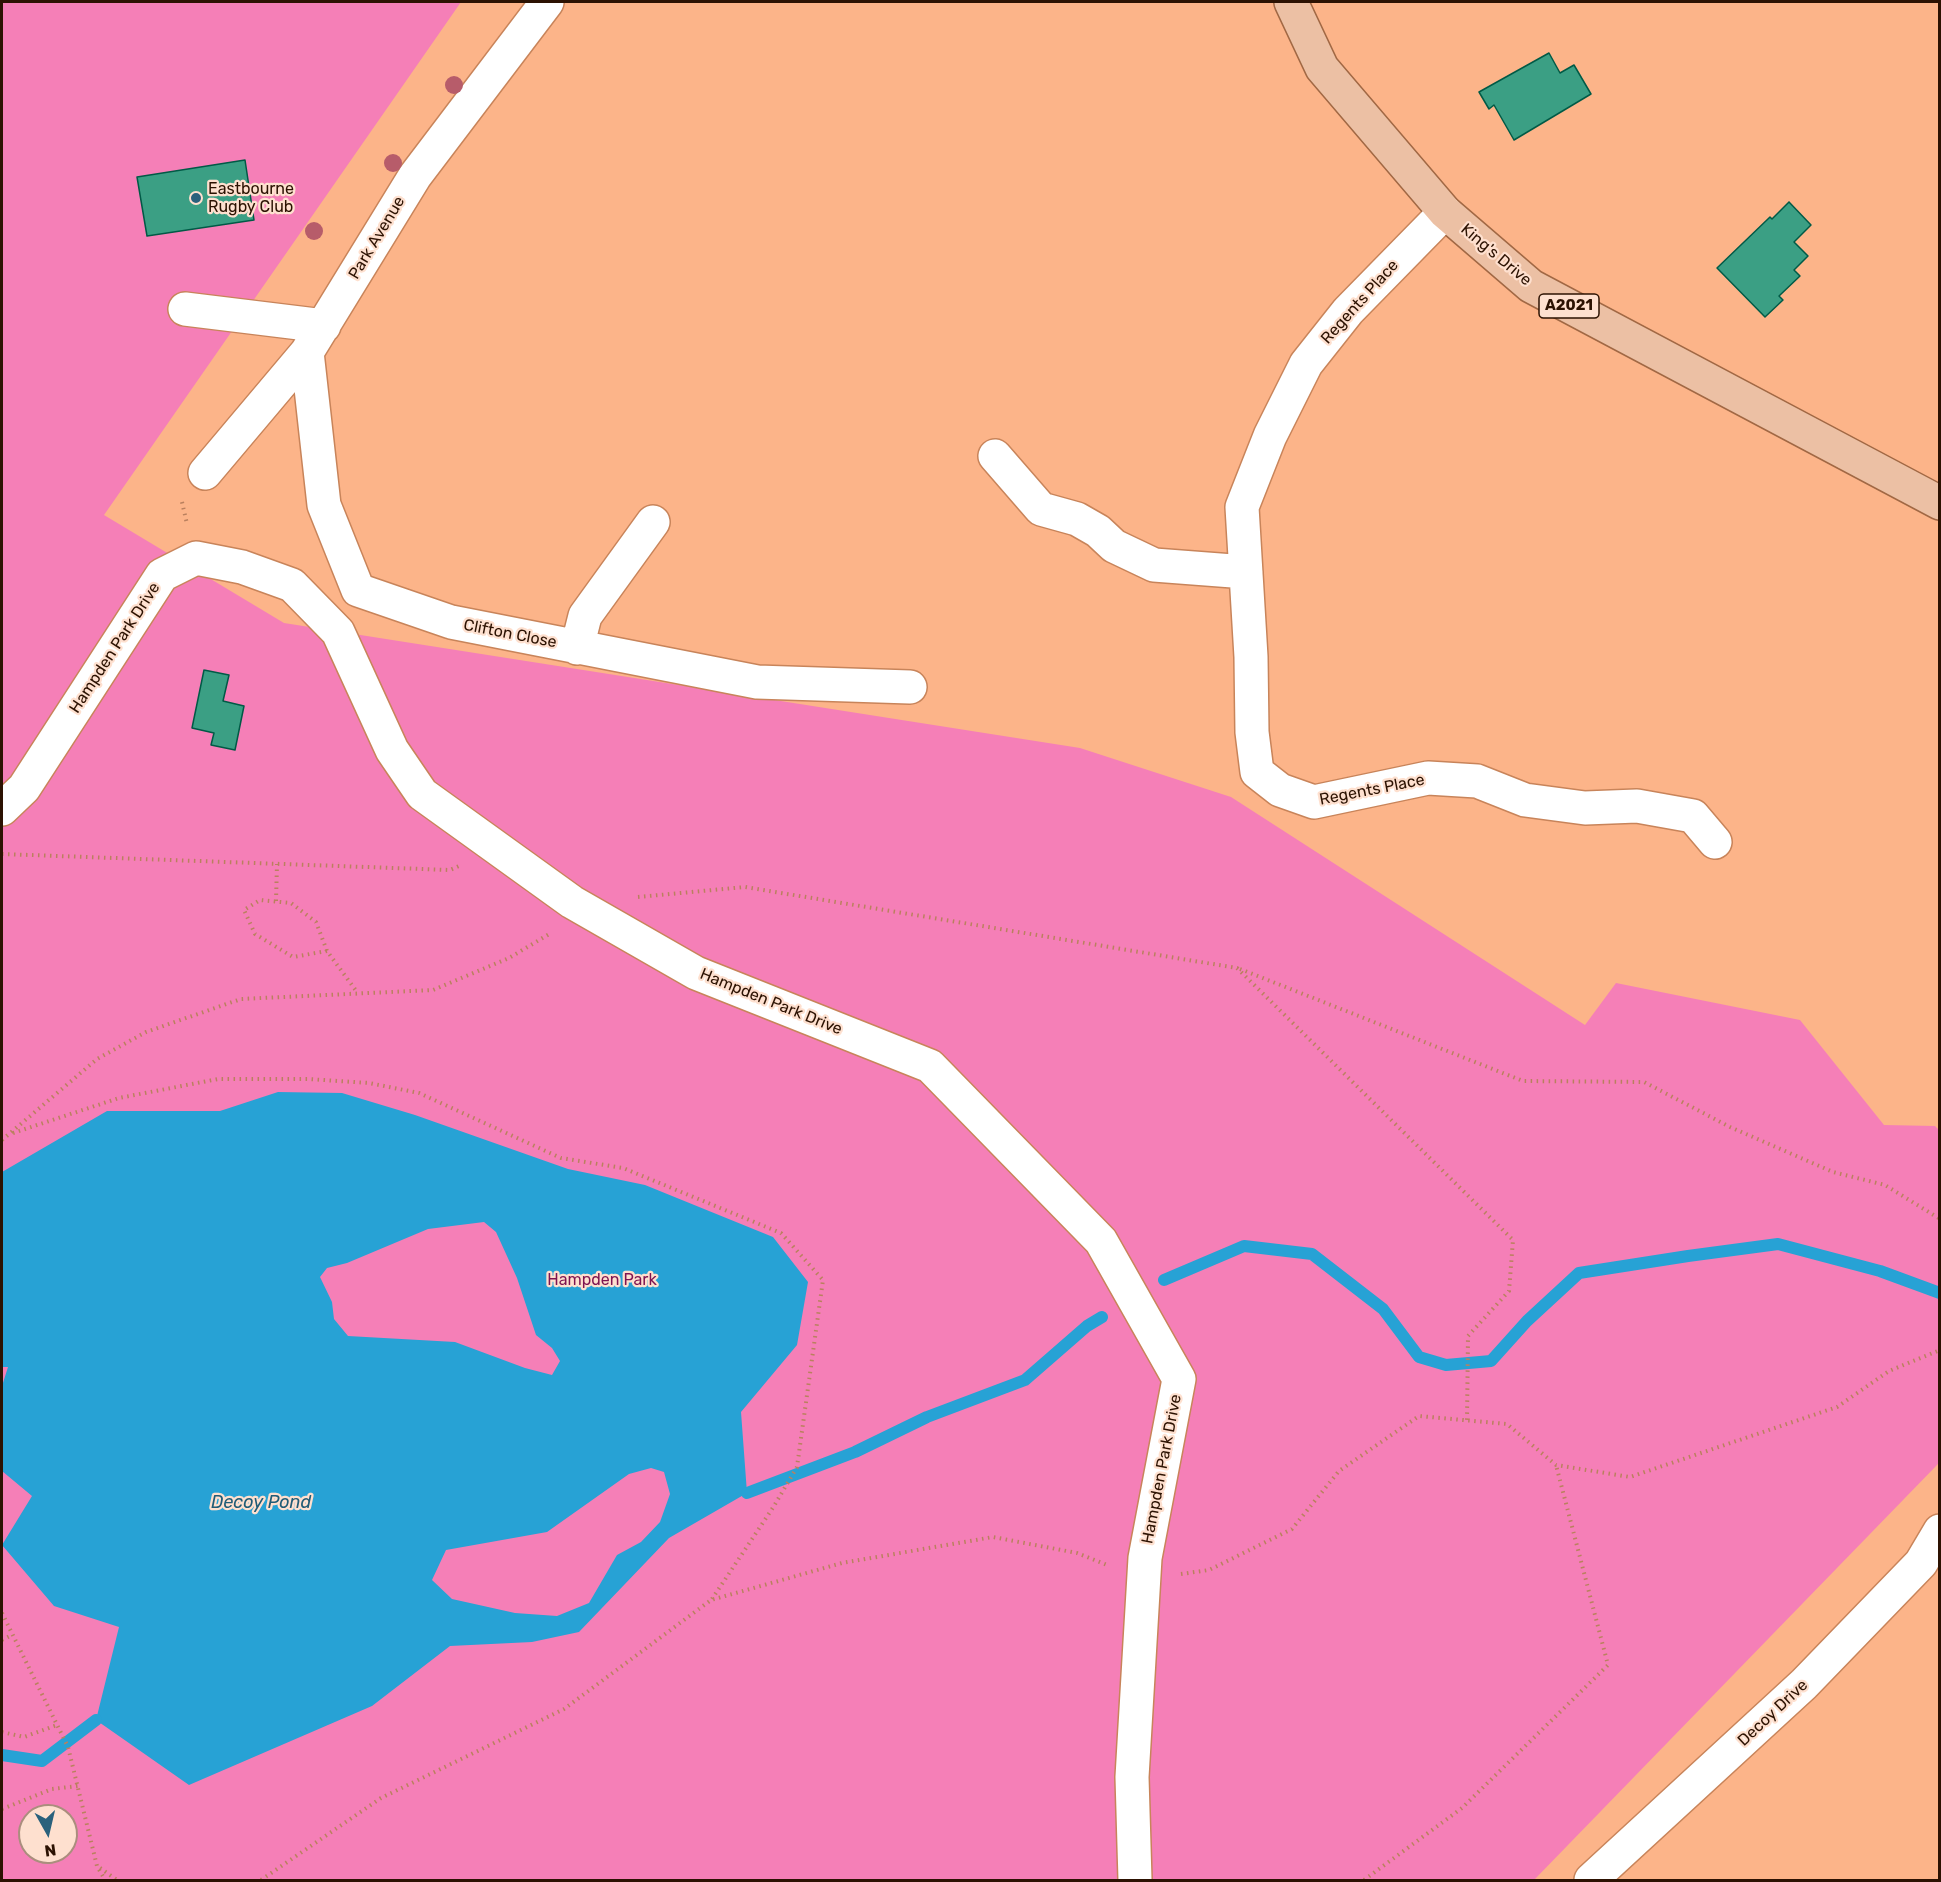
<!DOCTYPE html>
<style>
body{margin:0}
#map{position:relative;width:1941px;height:1882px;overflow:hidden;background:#fcb489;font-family:Rubik,sans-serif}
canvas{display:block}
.frame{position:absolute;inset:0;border:3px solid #2c1202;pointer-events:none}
.north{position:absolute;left:18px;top:1804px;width:60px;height:60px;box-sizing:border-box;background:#fee0cf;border:2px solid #aa8e7d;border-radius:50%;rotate:172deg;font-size:16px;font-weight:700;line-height:24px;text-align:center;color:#2c1202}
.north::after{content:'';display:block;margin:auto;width:21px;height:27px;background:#2a617c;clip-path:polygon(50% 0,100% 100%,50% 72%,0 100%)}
</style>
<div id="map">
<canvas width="1941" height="1882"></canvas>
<div class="frame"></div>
<div class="north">N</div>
</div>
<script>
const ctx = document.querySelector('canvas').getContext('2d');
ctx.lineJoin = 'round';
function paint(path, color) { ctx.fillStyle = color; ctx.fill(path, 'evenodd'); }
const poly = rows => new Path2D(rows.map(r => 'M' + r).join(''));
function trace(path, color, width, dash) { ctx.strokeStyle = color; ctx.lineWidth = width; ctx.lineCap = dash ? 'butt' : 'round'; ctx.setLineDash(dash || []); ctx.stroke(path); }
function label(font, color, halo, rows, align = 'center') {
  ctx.font = font + ' Rubik,sans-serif'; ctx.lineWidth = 4.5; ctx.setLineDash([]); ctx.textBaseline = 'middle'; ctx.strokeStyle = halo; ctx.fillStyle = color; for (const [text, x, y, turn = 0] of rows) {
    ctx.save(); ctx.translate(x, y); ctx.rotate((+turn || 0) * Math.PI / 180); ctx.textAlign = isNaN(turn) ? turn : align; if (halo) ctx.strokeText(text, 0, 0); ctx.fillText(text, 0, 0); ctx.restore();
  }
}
paint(poly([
 [2,2,461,2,104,515,284,623,1080,748,1231,797,1585,1025,1616,983,1800,1020,1884,1125,1935,1126,1939,1130,1940,1461,1937,1465,1534,1880,2,1880],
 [30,1816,66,1816,66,1852,30,1852]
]), '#f57fb7');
paint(poly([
 [278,1092,342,1093,415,1115,568,1169,645,1185,773,1237,808,1282,797,1345,741,1412,747,1493,669,1538,579,1632,532,1642,450,1646,372,1706,189,1785,96,1720,119,1627,54,1606,2,1545,32,1496,2,1471,2,1386,8,1367,2,1367,2,1172,107,1111,220,1111],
 [484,1222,496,1232,517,1278,536,1335,552,1348,560,1361,552,1375,525,1368,455,1342,348,1336,334,1319,332,1302,320,1277,327,1268,347,1263,428,1229],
 [651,1468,664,1472,670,1494,660,1522,641,1542,617,1555,589,1603,557,1616,515,1613,452,1599,432,1580,446,1550,547,1532,629,1474]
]), '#27a2d5');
trace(poly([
 [1164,1280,1244,1246,1312,1254,1383,1309,1419,1357,1446,1365,1491,1361,1527,1321,1579,1273,1688,1256,1778,1244,1880,1271,1940,1293],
 [747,1493,855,1452,927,1417,1025,1380,1087,1326,1102,1317],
 [2,1755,42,1761,96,1720]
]), '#27a2d5', 12);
const building = poly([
 [1549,53,1560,73,1574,65,1591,94,1514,140,1494,105,1489,109,1479,92,1549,53],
 [245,160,254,220,147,236,137,177,245,160],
 [1789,202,1811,225,1794,242,1808,256,1794,270,1800,276,1779,296,1783,300,1765,317,1717,268,1770,217,1772,219,1789,202],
 [204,670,229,675,223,701,244,706,235,750,211,745,214,733,192,728,204,670]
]);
paint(building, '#3b9f84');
trace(building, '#005a46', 1.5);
const minor = poly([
 [1445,212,1348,311,1306,364,1270,436,1242,507,1251,657,1252,732,1257,772,1280,790,1314,802,1428,778,1477,781,1525,800,1585,808,1637,806,1693,816,1715,842],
 [185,309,324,326],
 [307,352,324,505,358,590,451,622,757,682,910,687],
 [995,456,1041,509,1077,519,1098,531,1114,546,1154,565,1246,572],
 [205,473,307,352,415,176,547,2],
 [577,648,585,616,653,522],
 [2,809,24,788,162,575,196,558,242,567,292,585,338,632,392,750,422,794,572,902,696,973,930,1066,1101,1241,1179,1379,1145,1558,1132,1777,1135,1880],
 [1591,1880,1804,1684,1921,1563,1940,1531]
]);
const major = poly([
 [1291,2,1322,68,1445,212,1531,286,1940,503]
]);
trace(minor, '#c8845a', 36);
trace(major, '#a16844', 36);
trace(poly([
 [182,502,187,524],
 [2,854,450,870,459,866],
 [638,897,745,887,1237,968,1513,1240,1509,1291,1468,1336,1467,1420],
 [276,901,277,864],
 [327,951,293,957,255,934,244,910,260,900,291,903,316,922,327,951,357,992],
 [1240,969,1523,1081,1644,1082,1730,1127,1833,1172,1885,1185,1940,1219],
 [13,1133,119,1098,218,1079,308,1079,369,1083,419,1093,561,1158,623,1168,781,1233,823,1280,797,1467,774,1506,712,1599],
 [2,1140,97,1059,146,1032,241,999,433,990,509,958,551,933],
 [1181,1574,1209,1570,1292,1529,1339,1471,1419,1416,1507,1424,1556,1465,1630,1477,1837,1407,1889,1371,1940,1350],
 [2,1613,68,1747,97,1866,105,1880],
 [2,1640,12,1635],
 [2,1732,24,1737,57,1725],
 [2,1809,52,1789,78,1786],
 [100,1868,117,1880],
 [261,1880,381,1798,564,1709,711,1600,842,1563,993,1537,1077,1553,1107,1565],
 [1364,1880,1462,1808,1608,1665,1556,1465]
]), '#ba805e', 4, [1.5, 4.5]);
trace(minor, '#fff', 33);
trace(major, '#ecc0a4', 33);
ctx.fillStyle = '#b75c6a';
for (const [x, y] of [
 [454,85],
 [393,163],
 [314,231]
]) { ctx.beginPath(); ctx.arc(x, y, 9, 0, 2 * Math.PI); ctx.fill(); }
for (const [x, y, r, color] of [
 [196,198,6,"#2a617c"]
]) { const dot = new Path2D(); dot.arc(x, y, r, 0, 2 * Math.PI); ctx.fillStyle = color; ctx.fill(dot); trace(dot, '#fee0cf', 2); }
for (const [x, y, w] of [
 [1569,306,60]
]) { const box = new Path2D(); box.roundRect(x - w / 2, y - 12, w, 24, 4.5); ctx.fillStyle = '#fee0cf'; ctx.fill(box); trace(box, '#2c1202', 1.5); }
label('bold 15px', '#2c1202', null, [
 ["A2021",1569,306]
]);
label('16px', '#2c1202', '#fee0cf', [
 ["Eastbourne",208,189],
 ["Rugby Club",208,207]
], 'left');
label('16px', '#2c1202', '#fee0cf', [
 ["Park Avenue",377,238,-59],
 ["King's Drive",1496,255,40],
 ["Regents Place",1360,302,-48],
 ["Clifton Close",510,634,11],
 ["Hampden Park Drive",115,648,-57],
 ["Regents Place",1372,790,-11],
 ["Hampden Park Drive",771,1002,22],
 ["Hampden Park Drive",1162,1469,-79],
 ["Decoy Drive",1773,1713,-43]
]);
label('16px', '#7f1451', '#fee0cf', [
 ["Hampden Park",602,1280]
]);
label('italic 18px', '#205c77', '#fee0cf', [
 ["Decoy Pond",261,1503]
]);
</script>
